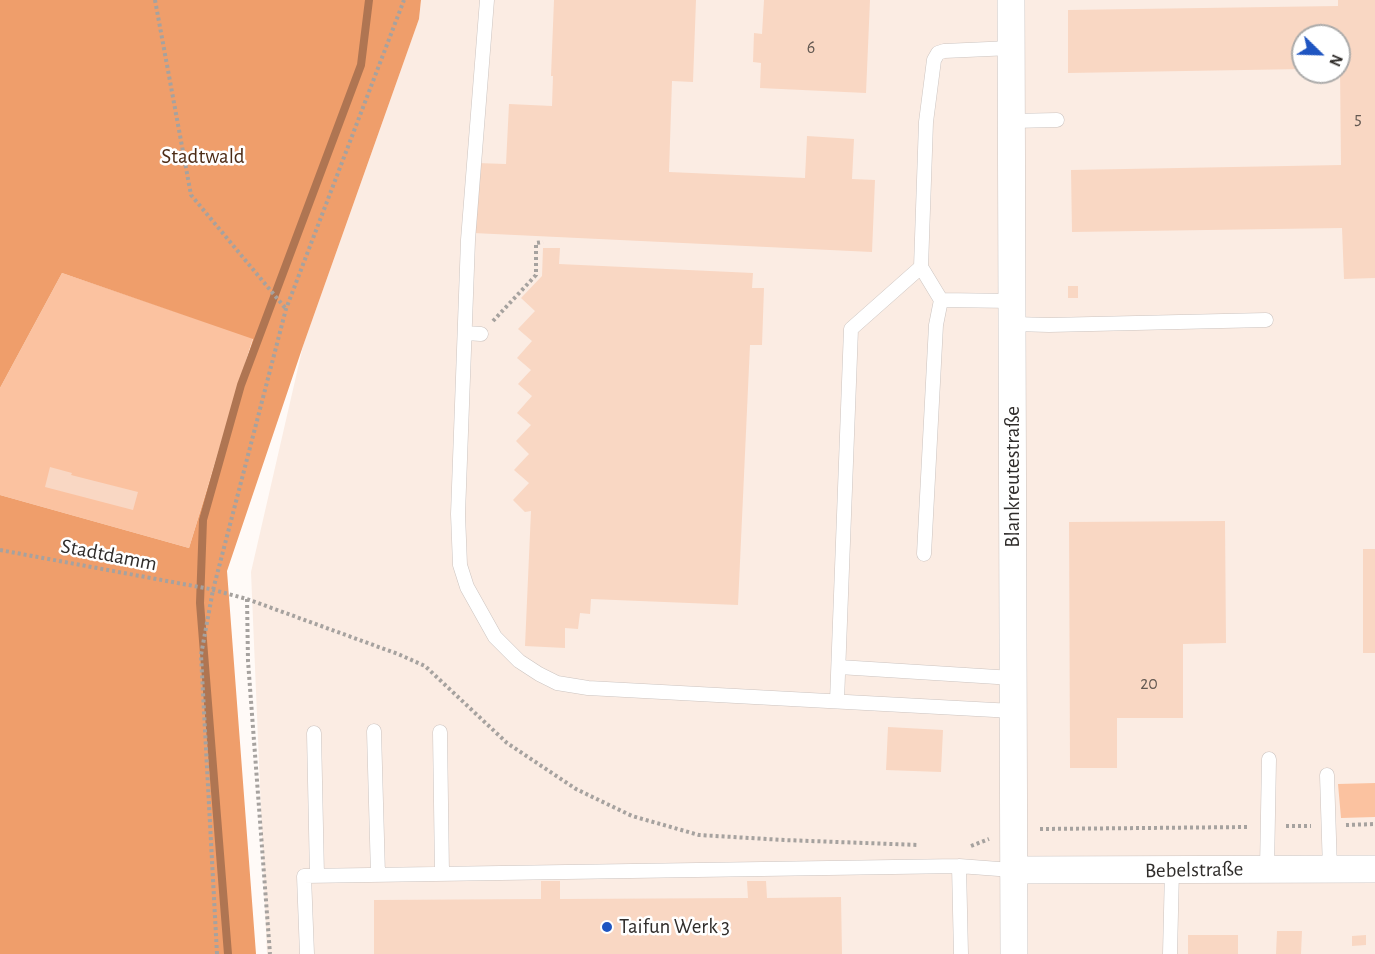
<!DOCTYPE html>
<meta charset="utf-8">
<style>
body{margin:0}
#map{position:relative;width:1375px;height:954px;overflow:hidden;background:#fffaf7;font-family:"Alegreya Sans",sans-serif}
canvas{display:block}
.north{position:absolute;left:1291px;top:24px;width:60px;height:60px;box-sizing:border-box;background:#fff;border:2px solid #acabaa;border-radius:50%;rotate:113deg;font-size:16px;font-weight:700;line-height:24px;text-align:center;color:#302d2b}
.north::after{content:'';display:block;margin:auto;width:21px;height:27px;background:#1f55c1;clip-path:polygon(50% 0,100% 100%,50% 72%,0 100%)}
</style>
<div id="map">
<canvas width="1375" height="954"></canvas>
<div class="north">N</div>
</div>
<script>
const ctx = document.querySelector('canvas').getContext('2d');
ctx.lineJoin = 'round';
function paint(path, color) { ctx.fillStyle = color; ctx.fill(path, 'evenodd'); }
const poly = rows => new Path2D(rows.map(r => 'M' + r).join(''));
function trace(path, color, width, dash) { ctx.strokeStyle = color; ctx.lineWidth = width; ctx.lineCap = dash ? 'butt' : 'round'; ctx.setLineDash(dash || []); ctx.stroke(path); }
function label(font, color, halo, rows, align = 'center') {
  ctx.font = font + ' "Alegreya Sans",sans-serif'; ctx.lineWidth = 5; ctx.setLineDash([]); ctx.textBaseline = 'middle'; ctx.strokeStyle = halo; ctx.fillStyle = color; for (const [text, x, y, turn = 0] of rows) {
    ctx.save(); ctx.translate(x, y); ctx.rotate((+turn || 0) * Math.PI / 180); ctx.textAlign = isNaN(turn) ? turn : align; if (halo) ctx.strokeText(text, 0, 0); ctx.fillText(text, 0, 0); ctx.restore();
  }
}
paint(poly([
 [421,0,1375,0,1375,954,267,954,251,572,303,346,419,19],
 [1303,36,1339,36,1339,72,1303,72]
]), '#fbece3');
paint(poly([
 [62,273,253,338,189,548,0,495,0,388],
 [1375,783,1375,817,1341,818,1338,784]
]), '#fbc2a0');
paint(poly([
 [0,0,421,0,419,19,303,346,227,571,256,954,0,954,0,495,189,548,253,339,62,273,0,388]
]), '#ef9e6b');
trace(poly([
 [228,954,200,603,203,520,241,385,361,65,369,0]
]), '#af7552', 8);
paint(poly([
 [554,0,696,0,693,82,672,81,669,172,805,178,807,136,854,139,852,179,875,180,872,252,473,233,477,163,506,164,509,104,552,106,553,76,551,76],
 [764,0,870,0,866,93,760,88,761,63,753,62,754,33,762,34],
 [1338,0,1375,0,1375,278,1344,279,1342,228,1072,232,1071,170,1341,165,1340,68,1339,36,1303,36,1303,69,1068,73,1068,10,1338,6],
 [543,248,560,248,559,264,753,273,752,288,764,288,762,345,750,345,738,605,591,599,590,614,580,613,578,629,565,628,565,648,525,646,531,511,525,512,513,500,529,483,514,470,529,454,516,441,531,425,517,413,532,396,518,384,531,370,517,358,532,341,518,329,535,311,521,298,542,276],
 [1068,286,1078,286,1078,298,1068,298],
 [50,467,72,473,71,475,138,492,133,510,45,487],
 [1225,521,1226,643,1183,644,1183,718,1117,718,1117,768,1070,768,1069,522],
 [1363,549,1375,549,1375,653,1363,653],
 [888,727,943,730,941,772,886,770],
 [541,881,560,881,560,899,748,898,747,881,766,881,767,898,841,897,842,954,374,954,374,900,541,899],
 [1277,931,1302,931,1301,954,1276,954],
 [1188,935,1238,935,1238,954,1188,954],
 [1366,935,1366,945,1352,946,1352,936]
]), '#f9d7c3');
const lane = poly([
 [487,0,468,240,458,514,460,565,467,587,495,637,519,661,539,674,557,683,588,688,1013,711],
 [1011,121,1057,120],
 [921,267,941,300,1013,301],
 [1014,324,1049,325,1266,320],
 [466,333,481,334],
 [924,554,936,325,941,300],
 [839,667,1013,678],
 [837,701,851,329,921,267,926,122,934,60,938,53,944,51,1011,48],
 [374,731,378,875],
 [440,732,442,874],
 [314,733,317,876],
 [1327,775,1330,870],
 [959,866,961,954],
 [1267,869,1269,759],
 [307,954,304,876,959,866,1012,870],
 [1170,954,1172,870]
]);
const street = poly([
 [1011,0,1014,954],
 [1012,870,1375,869]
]);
trace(lane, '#ccc4c0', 15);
trace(street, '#ccc4c0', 28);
trace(poly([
 [155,0,191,195,286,309],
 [493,321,536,275,536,243,543,242],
 [0,550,210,589,247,599,398,654,425,666,507,743,576,789,632,816,699,835,784,840,919,845],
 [247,599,248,661,270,954],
 [1346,825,1375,824],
 [1286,826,1311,826],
 [1040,829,1248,827],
 [971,846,989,839],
 [217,954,201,655,213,590,286,309,404,0]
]), '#a6a29f', 4, [3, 3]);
trace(lane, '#fff', 14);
trace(street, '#fff', 27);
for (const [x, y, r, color] of [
 [607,927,6,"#1f55c1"]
]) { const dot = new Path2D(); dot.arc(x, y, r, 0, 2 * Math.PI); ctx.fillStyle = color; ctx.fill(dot); trace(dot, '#fff', 2); }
label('18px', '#625851', null, [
 ["6",811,48],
 ["5",1358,119],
 ["20",1149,684]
]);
label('21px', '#4d2c16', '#fff', [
 ["Stadtwald",203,157]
]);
label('21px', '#302d2b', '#fff', [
 ["Blankreutestraße",1013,477,-90],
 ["Stadtdamm",109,555,11],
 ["Bebelstraße",1194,870,-1]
]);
label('21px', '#302d2b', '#fff', [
 ["Taifun Werk 3",619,927]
], 'left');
</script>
